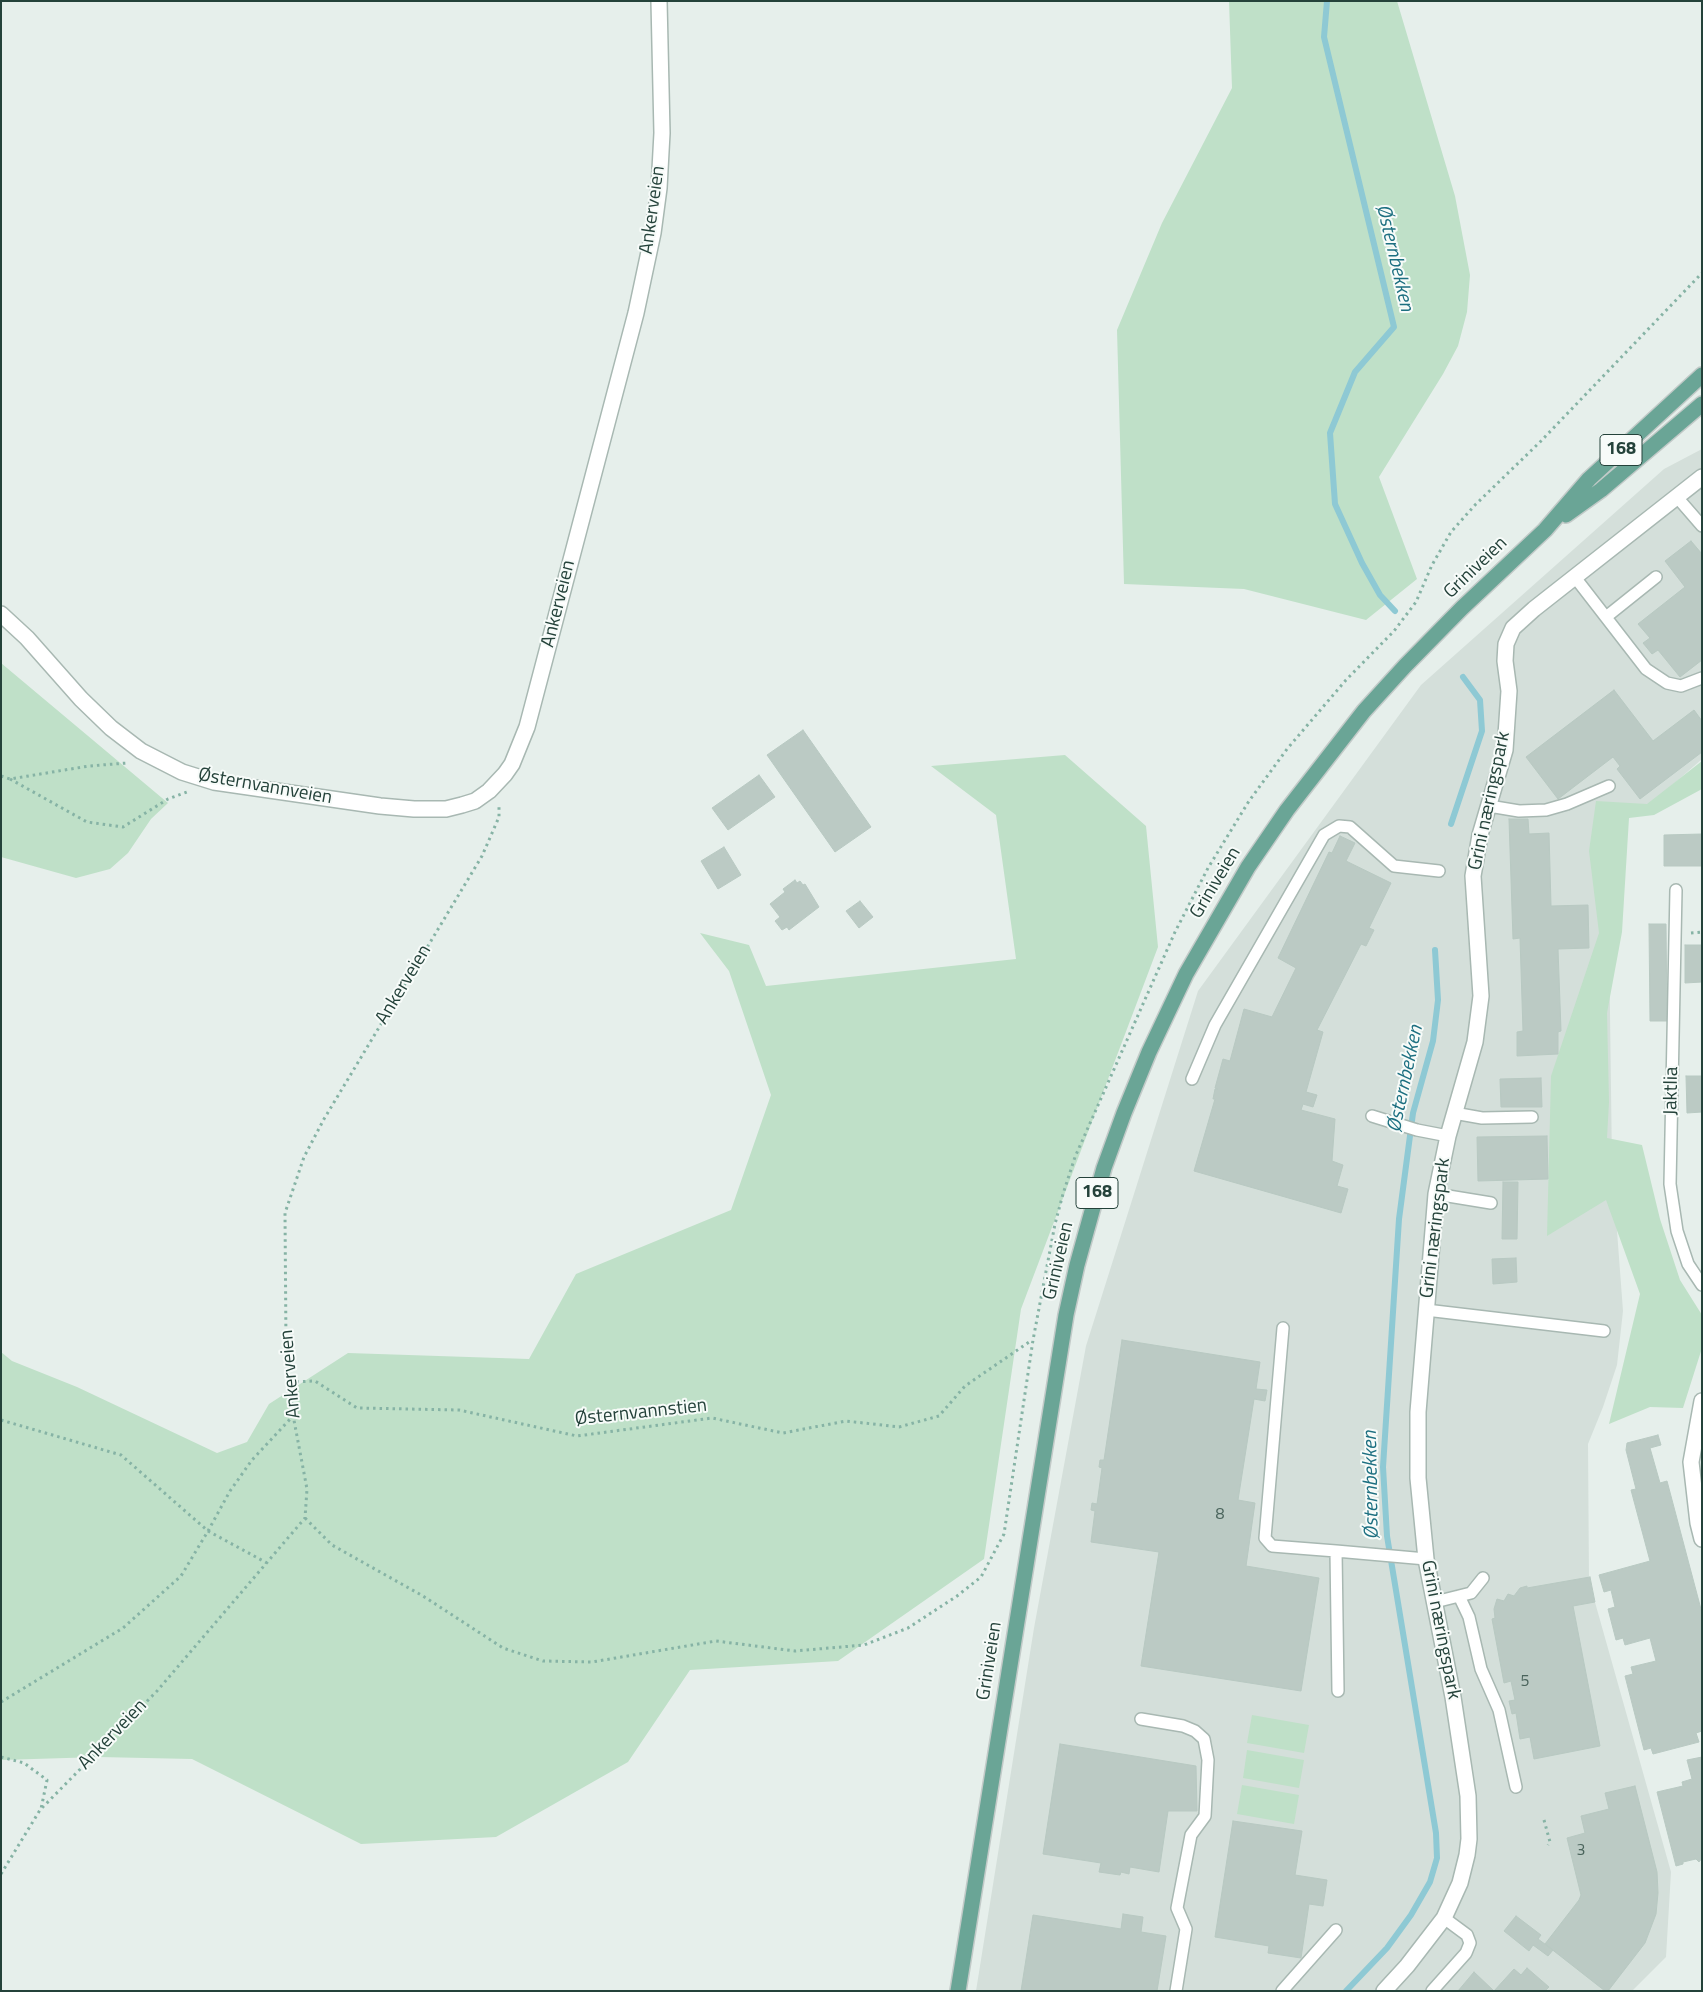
<!DOCTYPE html>
<meta charset="utf-8">
<style>
body{margin:0}
#map{position:relative;width:1703px;height:1992px;overflow:hidden;background:#e6efeb;font-family:"Titillium Web",sans-serif}
canvas{display:block}
.frame{position:absolute;inset:0;border:2px solid #24423a;pointer-events:none}
</style>
<div id="map">
<canvas width="1703" height="1992"></canvas>
<div class="frame"></div>
</div>
<script>
const ctx = document.querySelector('canvas').getContext('2d');
ctx.lineJoin = 'round';
function paint(path, color) { ctx.fillStyle = color; ctx.fill(path, 'evenodd'); }
const poly = rows => new Path2D(rows.map(r => 'M' + r).join(''));
function trace(path, color, width, dash) { ctx.strokeStyle = color; ctx.lineWidth = width; ctx.lineCap = dash ? 'butt' : 'round'; ctx.setLineDash(dash || []); ctx.stroke(path); }
function label(font, color, halo, rows, align = 'center') {
  ctx.font = font + ' "Titillium Web",sans-serif'; ctx.lineWidth = 4; ctx.setLineDash([]); ctx.textBaseline = 'middle'; ctx.strokeStyle = halo; ctx.fillStyle = color; for (const [text, x, y, turn = 0] of rows) {
    ctx.save(); ctx.translate(x, y); ctx.rotate((+turn || 0) * Math.PI / 180); ctx.textAlign = isNaN(turn) ? turn : align; if (halo) ctx.strokeText(text, 0, 0); ctx.fillText(text, 0, 0); ctx.restore();
  }
}
paint(poly([
 [1702,449,1702,759,1644,810,1615,825,1609,938,1612,1164,1623,1311,1617,1365,1603,1407,1588,1444,1589,1581,1671,1872,1666,1957,1632,1991,976,1991,1034,1628,1086,1346,1198,991,1421,685,1664,469]
]), '#d4dfda');
paint(poly([
 [1229,1,1397,1,1455,196,1470,275,1467,312,1458,346,1443,374,1379,477,1417,579,1366,620,1244,589,1124,584,1117,330,1162,223,1232,88],
 [1,663,168,803,151,819,128,853,110,869,76,878,1,857],
 [1065,755,1146,826,1158,947,1021,1309,984,1559,838,1661,690,1670,628,1762,496,1837,361,1844,192,1759,99,1757,1,1760,1,1352,12,1361,77,1387,217,1453,247,1442,269,1404,348,1353,529,1359,576,1274,731,1210,771,1095,729,971,700,933,749,945,766,986,1016,959,996,815,931,766],
 [1702,761,1702,789,1654,815,1629,818,1622,932,1607,1013,1609,1102,1607,1138,1642,1145,1660,1219,1680,1280,1702,1315,1702,1348,1683,1408,1650,1407,1609,1424,1640,1294,1606,1200,1547,1236,1551,1076,1599,933,1589,851,1596,801,1647,804],
 [1252,1715,1309,1725,1304,1753,1247,1743],
 [1247,1750,1304,1760,1299,1788,1243,1778],
 [1242,1785,1299,1795,1294,1824,1237,1814]
]), '#bfe0c8');
trace(poly([
 [1327,1,1324,37,1394,327,1355,372,1330,433,1335,504,1362,563,1380,595,1395,611],
 [1451,824,1482,731,1480,700,1463,677],
 [1346,1991,1387,1948,1411,1915,1430,1882,1437,1858,1436,1833,1387,1536,1383,1467,1399,1219,1413,1113,1433,1041,1438,1000,1435,950]
]), '#8ec9d4', 6);
const building = poly([
 [1691,541,1702,554,1702,660,1680,677,1658,650,1652,654,1643,643,1650,638,1638,624,1685,587,1665,561,1691,541],
 [1614,690,1653,741,1694,710,1702,721,1702,752,1640,799,1617,769,1620,766,1613,757,1558,799,1526,757,1614,690],
 [803,730,871,827,835,852,767,755,803,730],
 [759,775,775,797,728,830,712,808,759,775],
 [1509,819,1528,819,1529,834,1549,833,1551,906,1588,905,1589,948,1558,949,1561,1031,1558,1032,1558,1054,1517,1056,1517,1032,1523,1031,1520,938,1513,939,1509,819],
 [1702,834,1702,866,1664,866,1664,835,1702,834],
 [1340,836,1355,843,1346,861,1391,883,1369,928,1374,930,1366,946,1361,944,1317,1030,1323,1032,1306,1092,1317,1095,1313,1107,1303,1104,1301,1110,1335,1119,1332,1161,1343,1165,1337,1186,1348,1189,1341,1213,1194,1171,1215,1099,1213,1099,1215,1089,1218,1089,1215,1088,1223,1059,1230,1061,1244,1009,1272,1017,1296,968,1278,958,1329,852,1332,853,1340,836],
 [724,847,741,875,718,889,701,861,724,847],
 [795,880,797,883,800,881,803,885,805,884,819,907,789,930,787,927,782,930,775,921,780,917,770,904,785,892,783,889,795,880],
 [860,901,873,917,859,928,846,911,860,901],
 [1649,924,1666,924,1667,1021,1650,1021,1649,924],
 [1685,945,1702,945,1702,982,1685,983,1685,945],
 [1686,1076,1702,1076,1702,1112,1687,1113,1686,1076],
 [1541,1078,1542,1107,1501,1107,1500,1079,1541,1078],
 [1547,1136,1548,1179,1478,1181,1477,1137,1547,1136],
 [1503,1182,1518,1182,1517,1239,1502,1239,1503,1182],
 [1516,1258,1517,1282,1493,1284,1492,1259,1516,1258],
 [1122,1340,1260,1362,1256,1389,1267,1390,1265,1401,1254,1399,1238,1500,1255,1503,1246,1566,1319,1578,1301,1691,1141,1666,1159,1552,1091,1542,1095,1511,1091,1510,1092,1503,1097,1504,1102,1468,1099,1467,1100,1460,1104,1460,1122,1340],
 [1658,1435,1661,1445,1650,1448,1660,1483,1667,1481,1702,1613,1702,1731,1696,1733,1699,1742,1653,1754,1651,1748,1644,1750,1625,1676,1633,1674,1631,1667,1656,1661,1650,1638,1625,1645,1623,1638,1616,1640,1608,1609,1615,1607,1611,1590,1604,1592,1599,1575,1650,1561,1631,1490,1636,1489,1626,1450,1627,1443,1658,1435],
 [1590,1577,1595,1602,1573,1606,1600,1746,1534,1759,1530,1737,1520,1739,1516,1713,1512,1714,1509,1701,1515,1700,1511,1681,1504,1683,1492,1619,1495,1618,1494,1609,1497,1599,1504,1601,1508,1594,1514,1596,1520,1588,1527,1586,1527,1588,1590,1577],
 [1060,1744,1196,1766,1197,1811,1168,1811,1159,1872,1130,1867,1129,1874,1121,1872,1120,1875,1099,1872,1101,1863,1043,1854,1060,1744],
 [1702,1757,1702,1858,1699,1862,1696,1859,1683,1862,1683,1864,1676,1866,1657,1792,1683,1786,1682,1782,1692,1779,1687,1760,1702,1757],
 [1635,1786,1657,1872,1658,1893,1656,1914,1645,1943,1608,1991,1605,1991,1545,1944,1579,1900,1581,1895,1567,1838,1585,1833,1581,1816,1609,1809,1605,1793,1635,1786],
 [1233,1821,1302,1831,1295,1875,1327,1880,1323,1906,1309,1904,1301,1958,1268,1953,1269,1946,1215,1937,1233,1821],
 [1123,1914,1143,1917,1141,1932,1166,1936,1157,1991,1021,1991,1033,1915,1121,1929,1123,1914],
 [1516,1916,1541,1935,1538,1939,1553,1950,1548,1956,1533,1945,1529,1951,1504,1931,1516,1916],
 [1527,1968,1549,1987,1545,1991,1494,1991,1514,1969,1521,1975,1527,1968],
 [1474,1972,1494,1991,1458,1991,1474,1972]
]);
paint(building, '#bbcac4');
trace(building, '#b8c9c2', 1);
const lane = poly([
 [1676,496,1702,526],
 [1574,576,1646,669,1667,683,1681,686,1702,678],
 [1606,617,1656,577],
 [1489,806,1519,811,1546,810,1567,804,1609,786],
 [1676,890,1670,1184,1677,1231,1688,1264,1702,1285],
 [1192,1079,1215,1025,1324,835,1339,826,1350,827,1394,866,1439,871],
 [1454,1113,1482,1118,1532,1117],
 [1372,1116,1417,1130,1448,1136],
 [1436,1194,1491,1203],
 [1426,1310,1604,1331],
 [1283,1328,1265,1538,1272,1546,1336,1551,1338,1691],
 [1336,1551,1426,1559],
 [1459,1596,1469,1617,1481,1669,1499,1710,1516,1787],
 [1435,1602,1471,1593,1483,1578],
 [1141,1719,1183,1726,1195,1731,1204,1739,1208,1760,1205,1816,1191,1835,1177,1908,1186,1929,1176,1991],
 [1282,1991,1336,1930],
 [1432,1991,1466,1953,1470,1943,1467,1935,1444,1918]
]);
const street = poly([
 [1,614,27,638,81,699,111,728,141,751,182,772,214,782,380,806,414,809,446,809,462,805,475,801,489,791,505,774,512,764,527,727,636,313,653,233,659,188,662,133,659,1],
 [1702,1401,1691,1462,1698,1523,1702,1539],
 [1384,1991,1407,1966,1444,1918,1460,1883,1467,1855,1469,1839,1468,1796,1453,1697,1426,1559,1418,1478,1418,1412,1436,1194,1448,1136,1475,1042,1481,996,1473,876,1480,835,1505,750,1509,691,1505,661,1506,644,1513,628,1534,609,1702,477]
]);
const primary = poly([
 [1566,515,1601,490,1702,404],
 [958,1991,1066,1315,1077,1265,1104,1168,1124,1113,1149,1052,1186,974,1248,867,1287,810,1364,711,1405,666,1462,608,1545,530,1589,479,1702,375]
]);
trace(lane, '#a8b8b2', 14);
trace(street, '#a8b8b2', 18);
trace(primary, '#c2cac8', 18);
trace(poly([
 [1,776,10,779,89,766,127,763],
 [10,779,87,822,123,827,168,799,187,792],
 [1691,933,1702,932],
 [290,1382,315,1381,357,1408,459,1410,577,1436,712,1418,783,1433,846,1421,899,1427,939,1416,965,1386,1032,1340],
 [1,1420,121,1455,208,1531,267,1563],
 [305,1518,332,1545,423,1596,503,1648,543,1661,592,1662,716,1641,795,1651,864,1645,908,1628,957,1596,981,1577,1004,1534,1033,1340,1055,1224,1063,1194,1075,1157,1175,932,1208,868,1249,801,1287,749,1346,680,1394,631,1416,602,1432,565,1451,532,1475,505,1541,441,1702,273],
 [1,1702,123,1628,181,1576,208,1531,230,1491,252,1460,293,1416],
 [1,1757,24,1763,47,1780,41,1809],
 [1544,1820,1550,1842,1548,1845],
 [1,1874,40,1810,157,1691,305,1518,307,1489,293,1415,286,1345,285,1213,304,1157,324,1119,482,856,499,817,499,804]
]), '#86b3a5', 3, [2.5, 4]);
trace(lane, '#fff', 11);
trace(street, '#fff', 15);
trace(primary, '#6aa596', 15);
label('16px', '#4a645c', null, [
 ["8",1220,1515],
 ["5",1525,1682],
 ["3",1581,1851]
]);
for (const [x, y, w] of [
 [1621,450,42],
 [1097,1193,42]
]) { const box = new Path2D(); box.roundRect(x - w / 2, y - 15.5, w, 31, 4); ctx.fillStyle = '#f7fbf9'; ctx.fill(box); trace(box, '#24423a', 1); }
label('bold 18px', '#24423a', null, [
 ["168",1621,450],
 ["168",1097,1193]
]);
label('19px', '#24423a', '#f7fbf9', [
 ["Ankerveien",653,210,-82],
 ["Griniveien",1476,568,-44],
 ["Ankerveien",559,604,-76],
 ["Østernvannveien",265,787,10],
 ["Grini næringspark",1490,801,-78],
 ["Griniveien",1216,883,-59],
 ["Ankerveien",404,985,-59],
 ["Jaktlia",1672,1091,-89],
 ["Grini næringspark",1436,1228,-83],
 ["Griniveien",1059,1261,-77],
 ["Ankerveien",291,1374,-95],
 ["Østernvannstien",641,1413,-6],
 ["Grini næringspark",1440,1630,79],
 ["Griniveien",990,1661,-81],
 ["Ankerveien",113,1735,-46]
]);
label('italic 20px', '#1c6f80', '#f7fbf9', [
 ["Østernbekken",1394,258,77],
 ["Østernbekken",1406,1079,-78],
 ["Østernbekken",1372,1485,-91]
]);
</script>
